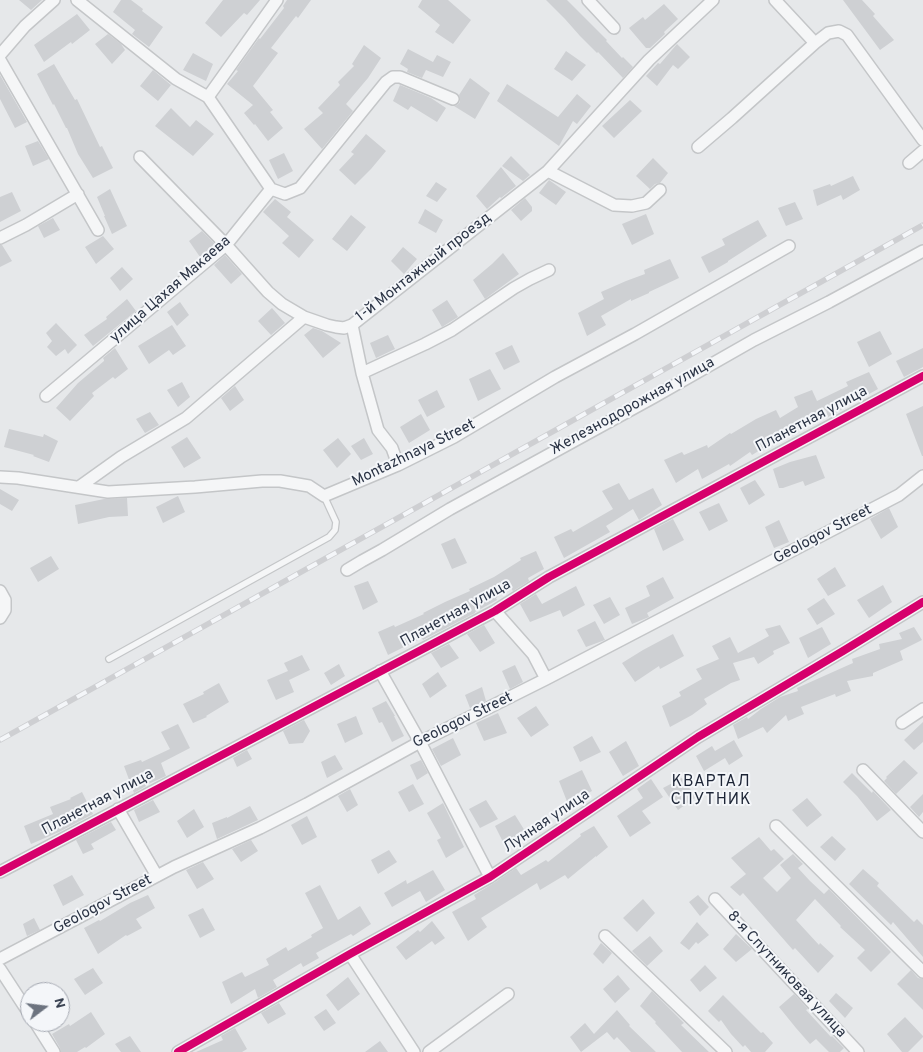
<!DOCTYPE html>
<meta charset="utf-8">
<style>
body{margin:0}
#map{position:relative;width:923px;height:1052px;overflow:hidden;background:#e6e8ea;font-family:Overpass,sans-serif}
canvas{display:block}
.north{position:absolute;left:20px;top:982px;width:50px;height:50px;box-sizing:border-box;background:#f4f6f9;border:1px solid #a4a8b1;border-radius:50%;rotate:75deg;font-size:14px;font-weight:700;line-height:20px;text-align:center;color:#2b3445}
.north::after{content:'';display:block;margin:auto;width:18px;height:22px;background:#6c737f;clip-path:polygon(50% 0,100% 100%,50% 72%,0 100%)}
</style>
<div id="map">
<canvas width="923" height="1052"></canvas>
<div class="north">N</div>
</div>
<script>
const ctx = document.querySelector('canvas').getContext('2d');
ctx.lineJoin = 'round';
function paint(path, color) { ctx.fillStyle = color; ctx.fill(path, 'evenodd'); }
const poly = rows => new Path2D(rows.map(r => 'M' + r).join(''));
function trace(path, color, width, dash) { ctx.strokeStyle = color; ctx.lineWidth = width; ctx.lineCap = dash ? 'butt' : 'round'; ctx.setLineDash(dash || []); ctx.stroke(path); }
function label(font, color, halo, rows, align = 'center') {
  ctx.font = font + ' Overpass,sans-serif'; ctx.lineWidth = 4; ctx.setLineDash([]); ctx.textBaseline = 'middle'; ctx.strokeStyle = halo; ctx.fillStyle = color; for (const [text, x, y, turn = 0] of rows) {
    ctx.save(); ctx.translate(x, y); ctx.rotate((+turn || 0) * Math.PI / 180); ctx.textAlign = isNaN(turn) ? turn : align; if (halo) ctx.strokeText(text, 0, 0); ctx.fillText(text, 0, 0); ctx.restore();
  }
}
paint(poly([
 [19,0,42,0,31,10],
 [121,0,131,0,143,9,142,11,163,27,149,47,132,34,135,30,113,12],
 [223,0,260,0,247,15,244,13,221,37,205,23],
 [287,0,311,0,298,18,296,16,271,48,278,53,253,86,273,110,270,112,283,128,268,141,255,124,254,125,244,113,253,105,227,84,238,71,236,70,259,38,260,39,284,8,283,6],
 [422,0,448,0,471,20,453,44,435,32,440,25,418,7],
 [546,0,567,0,607,40,606,41,622,58,623,57,633,67,623,78,598,52,597,53,580,36,565,19],
 [843,0,862,0,875,14,873,16,894,40,880,50],
 [664,4,678,19,664,32,665,34,650,48,646,48,629,28,643,17,645,20],
 [77,14,90,30,72,44,71,42,44,62,34,45],
 [108,34,121,44,125,50,112,64,95,44],
 [677,44,690,57,678,69,673,65,657,86,646,76,658,63,660,64],
 [364,45,381,58,368,78,346,104,353,111,322,149,304,129,323,113,318,108,340,85,338,82,354,66,352,64],
 [408,49,433,62,437,55,451,62,443,77,426,70,422,78,407,72,408,69,400,64],
 [566,51,586,65,572,81,554,69],
 [193,53,213,64,206,81,183,70],
 [54,64,75,100,77,99,100,147,102,146,113,168,93,178,78,154,67,128,66,128,54,104,53,105,37,74],
 [153,70,171,85,158,101,140,86],
 [0,75,27,122,15,128,0,99],
 [470,78,490,93,475,119,454,106,457,105,460,102,460,99,459,95],
 [507,84,558,117,577,94,591,106,577,124,573,121,559,146,497,101],
 [400,85,431,98,446,108,437,122,411,106,408,110,393,101],
 [630,100,642,111,614,138,602,126],
 [171,108,190,127,196,120,214,134,193,156,155,126],
 [366,134,386,151,371,169,355,185,339,170,354,154,351,152],
 [38,141,49,159,33,166,25,146],
 [284,153,293,171,278,179,269,160],
 [511,156,530,175,523,181,502,166],
 [653,158,668,173,660,183,655,184,650,189,636,176],
 [501,167,516,186,501,198,500,197,487,209,476,196],
 [853,176,860,190,843,200,841,195,817,206,813,190,830,184,831,186],
 [549,180,566,192,556,205,539,193],
 [436,182,447,189,437,202,426,196],
 [110,189,127,226,112,234,104,216,105,216,97,197],
 [12,192,21,211,0,222,0,197],
 [525,198,532,207,532,211,521,221,511,210],
 [275,199,291,212,287,217,314,240,299,258,282,243,289,236,263,212],
 [795,202,803,219,786,226,778,208],
 [425,209,443,220,436,233,418,223],
 [646,214,654,234,632,245,622,224],
 [351,215,366,227,347,251,332,239],
 [53,218,60,230,44,238,38,226],
 [758,220,767,236,728,261,728,262,709,273,701,257,725,245,722,239],
 [202,231,215,244,200,257,189,241],
 [103,236,114,249,96,264,85,247],
 [0,245,2,245,12,261,0,267],
 [403,247,417,259,404,274,391,261],
 [503,253,519,274,485,299,473,280,492,264],
 [225,255,242,274,231,284,214,265],
 [670,259,679,278,649,292,649,293,631,301,631,299,601,316,606,325,587,336,578,313,604,299,601,292,626,281,645,274,644,270],
 [122,267,133,279,120,291,110,278],
 [127,299,136,311,93,346,84,335,107,319,106,317],
 [447,300,458,317,442,327,432,310],
 [180,302,189,315,177,326,167,312],
 [272,308,285,323,271,335,258,321],
 [56,323,77,345,68,354,65,349,56,356,47,347,52,341,46,333],
 [172,325,186,346,173,355,169,350,149,364,138,346],
 [313,328,322,331,341,343,323,358,304,335],
 [880,331,892,354,869,367,857,342],
 [388,335,395,349,376,358,370,343],
 [512,345,520,362,504,370,495,353],
 [115,348,128,369,115,379,113,377,92,393,94,396,70,421,56,408,78,383,104,361,104,360,103,358],
 [923,348,923,367,904,377,896,361],
 [490,369,501,389,478,401,469,379],
 [869,372,878,389,828,417,826,410,798,425,800,429,792,435,791,431,752,455,750,452,730,466,729,464,702,479,698,469,676,483,664,460,682,452,684,455,707,445,708,448,730,433,731,434,756,419,776,410,780,418,798,407,794,397,812,390,817,401,848,386,846,382],
 [182,382,190,397,178,407,167,390],
 [235,386,244,400,230,411,221,398],
 [437,390,445,407,427,417,418,400],
 [923,406,923,456,922,456,906,414],
 [150,412,159,425,145,433,136,419],
 [421,414,430,430,409,443,400,427],
 [9,429,43,437,44,434,58,441,49,462,33,456,34,455,4,447],
 [187,437,201,458,184,468,171,447],
 [338,438,351,454,337,468,323,450],
 [364,438,373,454,361,460,351,446],
 [816,455,825,478,805,486,803,481,783,488,779,488,773,469,790,462],
 [755,480,765,495,749,505,740,488],
 [619,483,629,500,653,488,662,505,639,520,633,509,606,526,610,532,564,558,554,537,571,529,573,532,613,509,602,491],
 [0,489,19,500,12,511,0,504],
 [178,496,185,512,163,523,156,507],
 [127,498,128,516,109,517,78,524,75,505,104,499],
 [719,503,728,521,709,531,699,512],
 [889,508,898,527,881,539,870,519],
 [673,519,684,540,663,551,654,529],
 [779,520,789,542,774,548,765,527],
 [455,538,467,563,452,569,441,544],
 [536,551,544,569,528,578,529,581,513,591,511,588,496,598,497,600,475,612,475,613,423,640,422,638,388,655,378,632,394,625,395,627,424,614,423,613,445,602,470,591,469,589,494,577,521,560,520,558],
 [51,556,59,569,38,582,30,568],
 [835,567,846,586,828,596,817,579],
 [663,577,674,598,647,613,649,617,632,624,625,608,650,596,646,586],
 [368,581,378,602,363,610,354,586],
 [883,585,892,602,869,618,857,600],
 [576,586,585,605,563,617,560,610,530,622,520,604,536,594,542,604],
 [610,597,620,615,604,624,593,605],
 [824,598,835,614,817,625,807,609],
 [595,621,605,640,586,647,577,630],
 [484,625,495,643,480,652,467,634],
 [780,625,790,643,773,651,774,654,758,664,754,657,733,663,740,680,731,683,704,699,707,704,692,715,670,727,662,706,681,696,679,692,702,679,696,669,719,659,712,646,730,637,738,653,769,636,765,629],
 [822,627,831,644,808,658,799,638],
 [914,627,922,640,900,651,903,660,873,673,873,676,847,681,851,691,836,697,835,694,801,707,804,714,788,721,786,715,767,733,763,727,738,739,733,725,747,717,748,719,761,709,780,697,798,691,797,688,853,663,852,659,880,649,879,644,902,639,899,633],
 [673,634,684,656,660,669,659,666,635,682,622,663,643,650],
 [449,644,459,658,441,668,431,653],
 [302,655,310,670,289,680,294,692,276,700,267,680,288,671,284,663],
 [339,664,345,676,331,685,324,673],
 [515,665,523,682,510,689,502,671],
 [438,672,447,686,430,698,422,684],
 [219,683,229,702,206,716,207,717,193,723,183,704,204,694,203,692],
 [482,687,486,701,470,708,465,695],
 [386,701,395,716,394,716,404,736,392,742,382,722,379,723,372,708],
 [536,706,549,725,531,737,517,718],
 [498,713,507,733,484,741,476,723],
 [356,716,363,734,345,743,337,724],
 [304,720,310,731,303,743,289,744,283,731],
 [923,722,923,742,914,750,904,740],
 [178,724,190,748,161,763,166,776,146,785,146,786,134,793,124,766,141,760,142,762,170,749,161,732],
 [592,736,601,752,580,762,573,747],
 [453,738,461,755,441,766,432,749],
 [734,740,743,756,729,765,725,758,704,771,696,756,712,746,715,751],
 [626,741,639,766,623,776,609,752],
 [247,750,252,759,237,767,233,758],
 [335,755,343,769,327,778,321,762],
 [421,760,428,773,417,780,410,765],
 [904,760,918,773,896,794,884,781,887,778,886,777],
 [582,770,592,791,568,804,559,781],
 [852,773,872,793,873,791,891,810,877,821,857,796,843,782],
 [682,778,696,797,678,810,663,788],
 [651,779,663,797,642,811,651,823,630,837,617,816,643,798,637,789],
 [413,784,424,804,409,812,398,792],
 [350,789,358,805,347,812,338,796],
 [82,792,93,814,59,832,31,844,24,826,53,814,50,807,71,799,70,798],
 [923,794,923,812,919,817,910,807],
 [807,798,822,815,807,827,792,810],
 [153,800,160,812,139,822,134,810],
 [486,800,498,819,480,828,469,809],
 [443,803,464,847,446,858,437,840,441,838,427,813],
 [250,806,258,820,217,839,212,823,227,817,227,818],
 [194,809,204,827,187,838,177,821],
 [515,815,525,831,504,844,495,826],
 [307,816,317,837,302,845,291,825],
 [111,822,116,830,91,844,94,849,83,854,76,840],
 [594,826,608,847,596,857,596,856,568,879,565,875,540,890,537,883,481,918,487,927,468,941,452,912,476,899,474,895,494,883,516,868,521,875,546,860,548,862,581,836,580,834],
 [832,836,846,849,835,861,820,847],
 [759,837,771,851,774,849,784,859,763,878,777,892,791,878,780,865,793,854,803,864,798,868,810,881,824,894,829,889,891,952,871,972,857,958,865,950,840,927,841,926,815,899,796,920,819,945,820,943,834,956,818,973,795,948,793,950,743,893,740,896,730,887,746,874,731,858],
 [251,840,258,851,241,862,232,849],
 [389,850,397,862,378,874,371,860],
 [203,862,214,879,197,889,186,870],
 [863,869,879,883,877,886,914,922,917,919,923,925,923,957,893,922,891,925,849,884],
 [433,870,445,890,426,902,420,891,392,907,384,893,406,880,407,884],
 [72,875,84,895,63,906,53,885],
 [320,885,338,920,360,906,371,924,353,936,351,934,316,953,319,958,303,967,301,963,273,980,277,987,258,998,255,989,231,1004,222,982,242,972,245,977,269,965,266,959,286,947,288,951,312,937,311,935,323,928,305,893],
 [148,895,155,908,136,919,142,928,127,936,126,935,98,954,84,928,99,920,100,921,130,903],
 [698,895,709,907,700,916,689,902],
 [643,899,655,913,637,932,623,918],
 [203,908,215,930,200,938,188,915],
 [34,918,40,930,27,936,23,924],
 [432,921,445,938,435,945,432,941,406,960,396,947,418,930,420,932],
 [697,922,709,935,698,944,696,942,689,950,680,943],
 [736,934,752,949,736,962,723,949],
 [650,936,663,951,647,966,632,951],
 [601,943,612,953,603,964,593,954],
 [705,965,717,978,700,992,690,980],
 [93,968,103,983,85,995,74,979],
 [911,970,918,978,923,979,923,1010,897,984],
 [618,975,630,989,615,1003,603,989],
 [348,977,360,994,338,1011,326,995],
 [652,991,684,1023,681,1025,709,1052,682,1052,655,1023,656,1022,640,1006],
 [836,993,853,1008,845,1018,829,1001],
 [794,994,808,1009,806,1010,831,1037,832,1036,844,1048,840,1052,829,1052,816,1039,810,1044,796,1028,779,1007],
 [723,995,761,1033,763,1032,773,1043,765,1052,751,1052,745,1045,743,1047,731,1034,721,1020,719,1022,708,1011],
 [279,1003,286,1014,268,1024,261,1013],
 [326,1009,336,1023,324,1031,314,1017],
 [617,1010,630,1025,629,1026,656,1052,631,1052,617,1037,614,1040,607,1032,581,1052,570,1037,585,1023,594,1034],
 [91,1012,105,1034,86,1048,85,1047,77,1052,61,1052,60,1048,52,1034,69,1024,70,1026],
 [905,1017,923,1036,923,1037,908,1052,902,1052,887,1034],
 [235,1028,247,1049,242,1052,196,1052,223,1040,221,1036],
 [130,1036,141,1052,121,1052,115,1044],
 [380,1041,388,1052,365,1052]
]), '#ced0d3');
const service = poly([
 [109,659,329,537,335,530,336,522,324,496]
]);
const minor = poly([
 [77,0,176,79,208,97],
 [588,0,614,28],
 [775,0,815,43,828,33,839,31,847,35,923,140],
 [0,55,25,26,54,0],
 [0,60,98,230],
 [698,147,732,118,815,43],
 [140,157,226,245,268,292,282,304,304,317],
 [909,163,923,151],
 [548,171,614,205,632,206,646,203,660,190],
 [271,189,285,194,300,188,386,82,393,77,400,77,453,99],
 [0,238,26,225,78,194],
 [352,325,362,373,378,430,392,448,398,465],
 [362,373,425,344,452,330,514,288,530,279,549,270],
 [46,396,226,245,271,189,208,97,277,0],
 [0,477,18,478,108,492,195,487,262,481,280,481,309,486,324,496,398,465,454,437,555,377,635,334,789,246],
 [79,487,121,457,186,418,304,317,327,325,336,327,344,328,352,325,548,171,649,60,713,0],
 [347,570,362,561,382,550,450,509,654,397,754,340,829,302,923,251],
 [0,591,5,600,5,610,0,618],
 [495,611,533,654,546,679],
 [380,671,420,742,490,877],
 [902,723,923,709],
 [863,770,923,832],
 [118,809,157,876],
 [776,826,923,972],
 [0,872,495,611,549,577,923,376],
 [715,899,858,1052],
 [605,936,726,1052],
 [350,954,414,1052],
 [0,959,174,867,260,828,307,804,420,742,546,679,899,495,923,476],
 [0,969,30,1015],
 [35,1022,54,1052],
 [178,1052,350,954,490,877,698,737,843,651,923,602],
 [429,1052,508,994]
]);
trace(service, '#c4c6c8', 8);
trace(minor, '#c4c6c8', 14);
trace(service, '#f5f6f7', 5.5);
trace(minor, '#f5f6f7', 11);
const rail = poly([
 [0,740,923,225]
]);
trace(rail, '#cecfd2', 5.5);
trace(rail, '#f4f6f9', 4, [11]);
trace(poly([
 [0,872,495,611,549,577,923,376],
 [178,1052,350,954,490,877,698,737,843,651,923,602]
]), '#d6006c', 8);
label('15px', '#2b3445', '#f4f6f9', [
 ["1-й Монтажный проезд",424,268,-38],
 ["улица Цахая Макаева",171,290,-41],
 ["Железнодорожная улица",633,407,-29],
 ["Планетная улица",812,420,-28],
 ["Montazhnaya Street",414,454,-26],
 ["Geologov Street",823,535,-28],
 ["Планетная улица",456,614,-29],
 ["Geologov Street",463,721,-26],
 ["Планетная улица",98,803,-28],
 ["Лунная улица",547,822,-34],
 ["Geologov Street",103,905,-28],
 ["8-я Спутниковая улица",786,975,47]
]);
ctx.letterSpacing = '1px';
label('16px', '#1d2536', '#f4f6f9', [
 ["КВАРТАЛ",711,783],
 ["СПУТНИК",711,801]
]);
ctx.letterSpacing = '0px';
</script>
